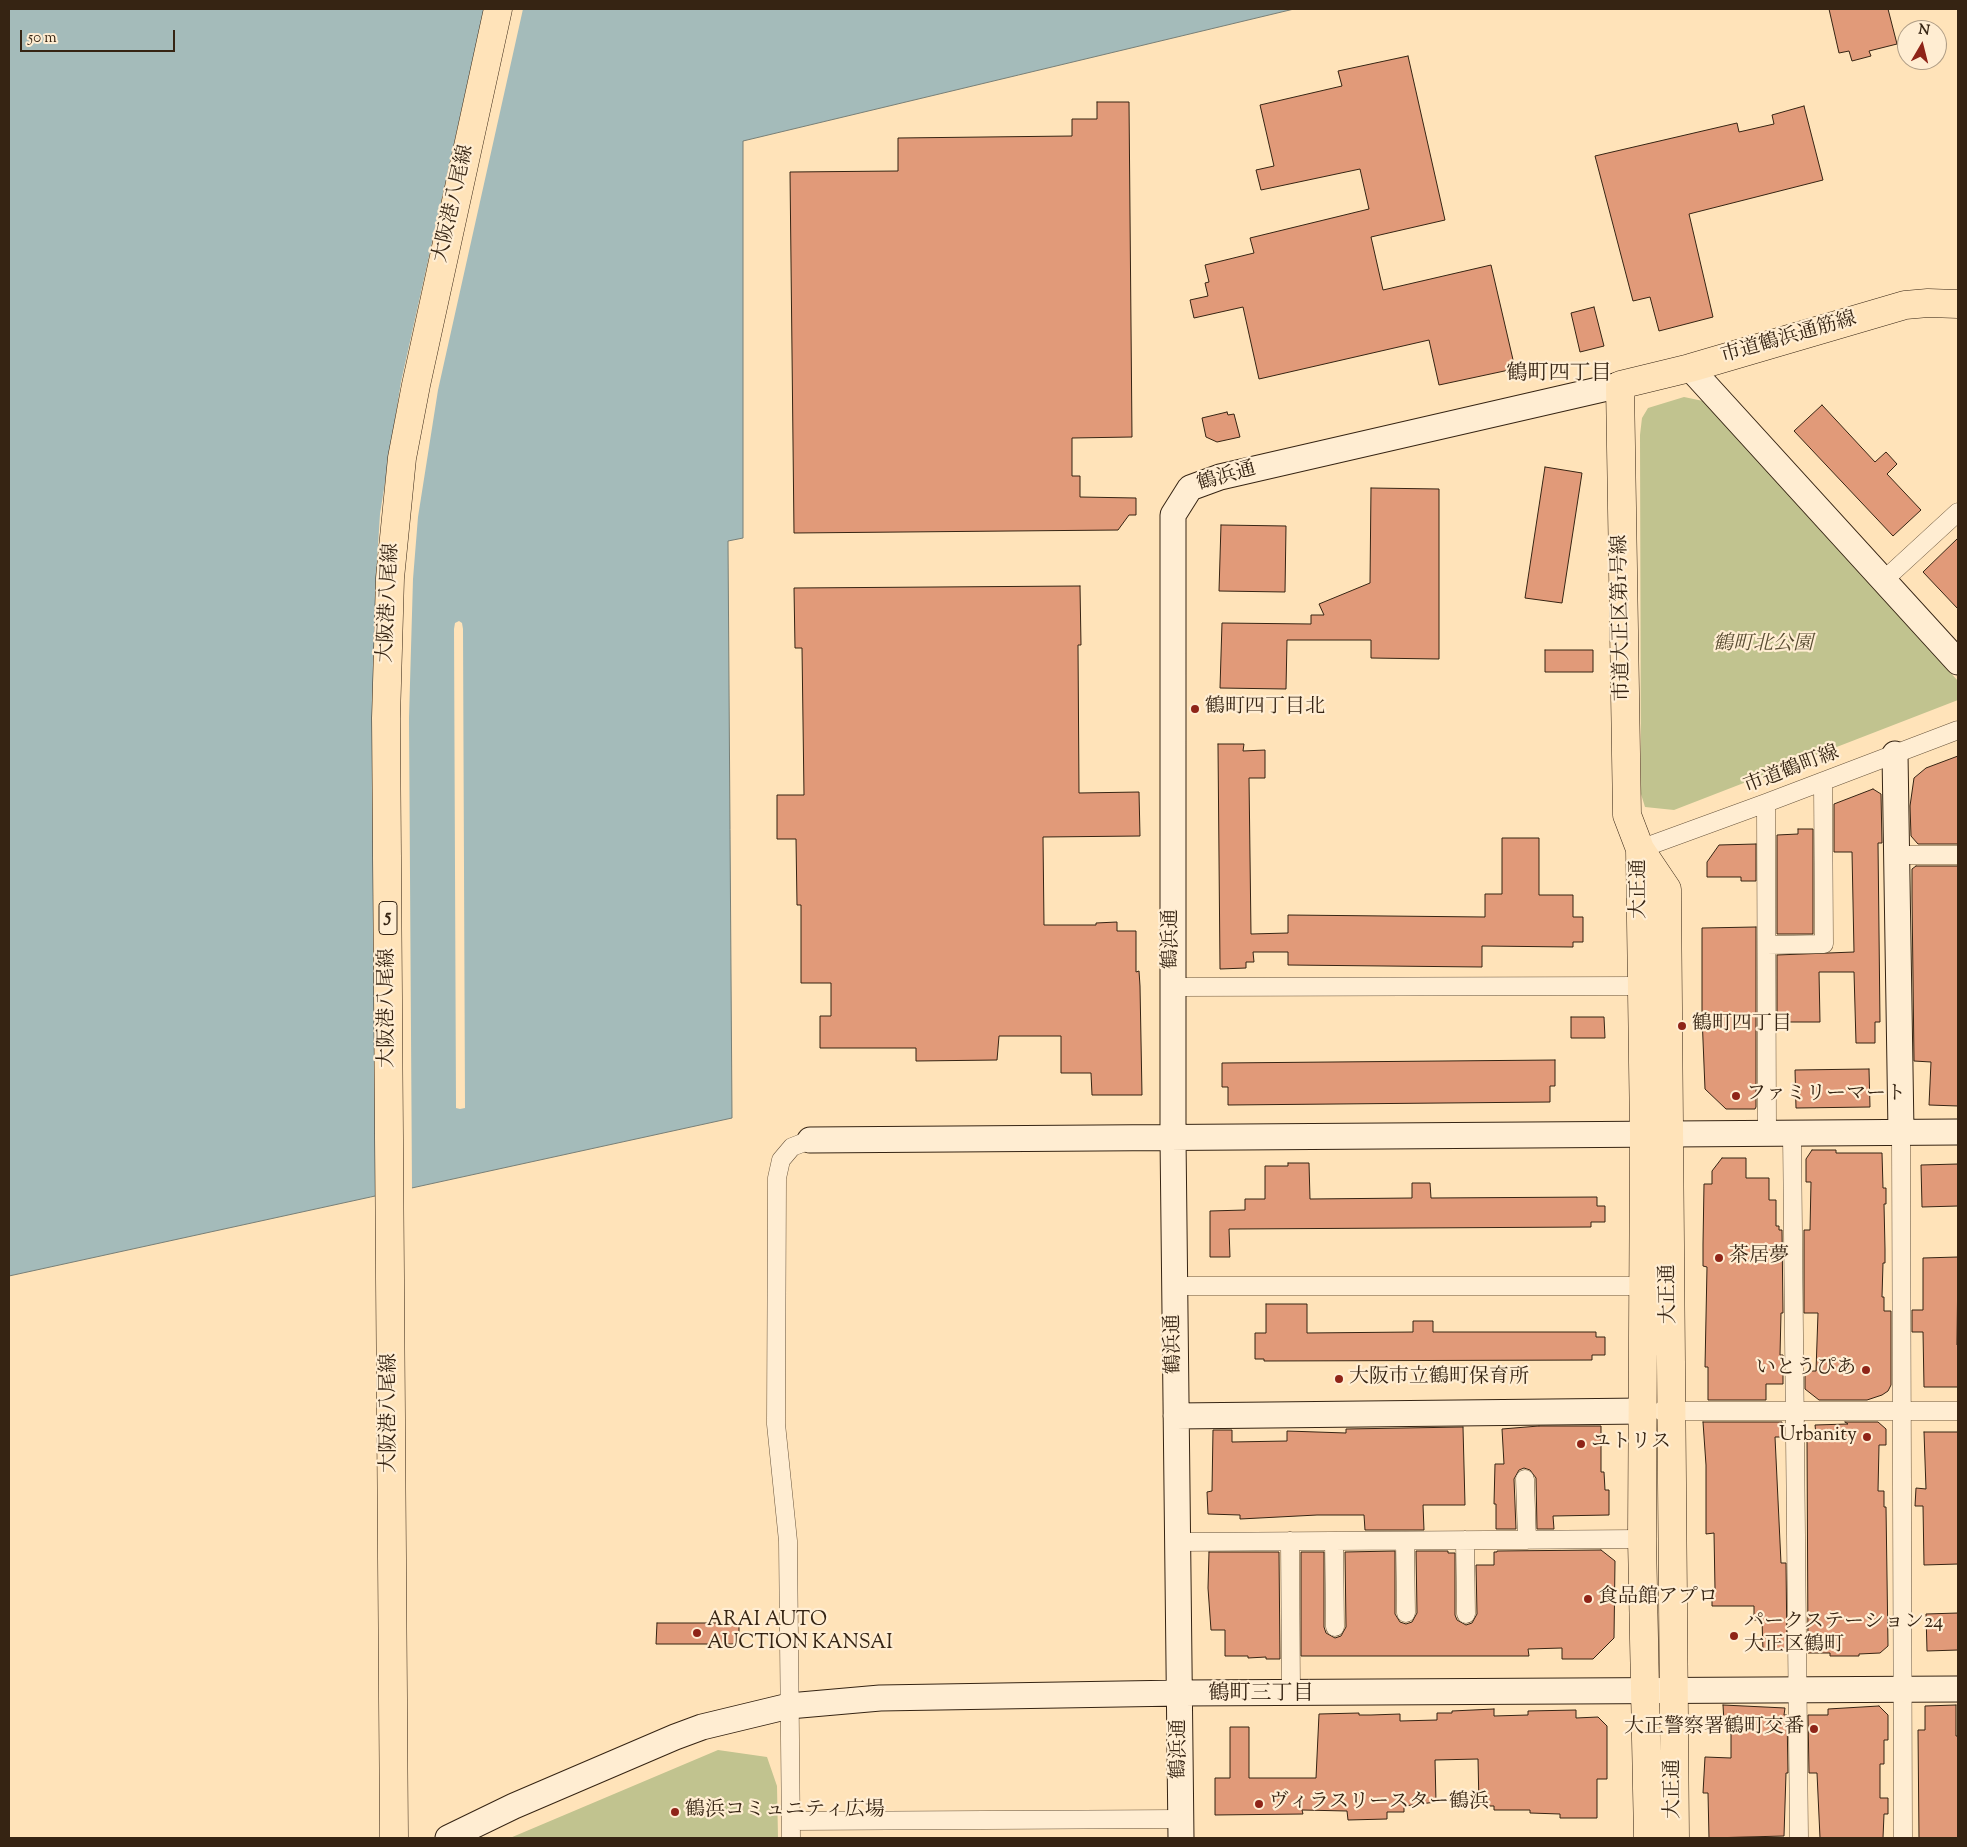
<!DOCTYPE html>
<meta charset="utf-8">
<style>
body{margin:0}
#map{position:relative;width:1967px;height:1847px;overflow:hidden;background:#ffe3b9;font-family:"Sorts Mill Goudy",serif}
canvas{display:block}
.frame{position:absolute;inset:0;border:10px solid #362413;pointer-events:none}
.north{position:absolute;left:1897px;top:20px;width:50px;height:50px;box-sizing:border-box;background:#ffedd2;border:1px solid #af9d86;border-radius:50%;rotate:8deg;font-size:14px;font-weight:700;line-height:20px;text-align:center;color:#362413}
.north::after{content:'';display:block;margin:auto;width:18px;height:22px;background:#8f2418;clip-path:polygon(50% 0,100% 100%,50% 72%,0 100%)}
.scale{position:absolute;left:20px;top:30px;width:155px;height:22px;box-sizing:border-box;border:2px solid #362413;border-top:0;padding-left:6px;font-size:15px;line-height:18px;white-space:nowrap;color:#362413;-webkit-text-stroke:4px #ffedd2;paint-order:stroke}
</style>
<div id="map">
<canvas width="1967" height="1847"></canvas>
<div class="frame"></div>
<div class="north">N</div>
<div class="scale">50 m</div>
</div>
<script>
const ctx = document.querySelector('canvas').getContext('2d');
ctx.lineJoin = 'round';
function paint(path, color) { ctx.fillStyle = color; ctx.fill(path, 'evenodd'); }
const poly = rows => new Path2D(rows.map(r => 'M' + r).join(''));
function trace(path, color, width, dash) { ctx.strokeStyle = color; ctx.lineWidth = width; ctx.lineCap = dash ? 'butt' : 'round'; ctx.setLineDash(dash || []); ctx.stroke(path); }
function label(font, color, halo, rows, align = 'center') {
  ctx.font = font + ' "Sorts Mill Goudy","Noto Serif JP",serif'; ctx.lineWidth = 4.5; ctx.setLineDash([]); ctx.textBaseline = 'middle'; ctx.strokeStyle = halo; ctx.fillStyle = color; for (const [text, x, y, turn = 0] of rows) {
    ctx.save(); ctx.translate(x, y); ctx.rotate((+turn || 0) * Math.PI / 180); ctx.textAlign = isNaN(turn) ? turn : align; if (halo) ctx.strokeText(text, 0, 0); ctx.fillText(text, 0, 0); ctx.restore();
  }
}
paint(poly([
 [1684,397,1703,401,1958,681,1958,700,1674,810,1645,807,1641,794,1640,435,1642,418,1648,408],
 [718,1750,767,1757,777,1786,778,1838,510,1838]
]), '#c1c38f');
const water = poly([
 [9,9,1294,9,743,141,743,538,728,541,732,1118,9,1276,9,9]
]);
paint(water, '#a4bbba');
trace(water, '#787f77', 1);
paint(poly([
 [484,9,523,9,438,390,418,517,413,579,409,718,412,1190,377,1198,373,714,376,578,380,514,401,382],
 [459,621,462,623,463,629,465,1108,460,1109,456,1108,454,629,455,623]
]), '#ffe3b9');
const building = poly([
 [1829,9,1888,9,1897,44,1869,51,1871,56,1852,61,1849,51,1839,53,1829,9],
 [1408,56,1445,220,1371,237,1383,290,1491,265,1514,364,1508,366,1509,370,1439,385,1429,340,1259,379,1243,307,1194,318,1190,300,1208,296,1205,283,1209,282,1205,265,1254,253,1250,238,1369,209,1360,169,1261,190,1256,170,1274,166,1260,105,1342,86,1338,71,1408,56],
 [1097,102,1129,102,1132,437,1072,438,1072,476,1080,476,1080,497,1136,498,1136,515,1129,515,1118,530,794,533,790,172,898,171,898,138,1072,136,1072,119,1097,119,1097,102],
 [1804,106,1823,180,1689,214,1713,317,1659,331,1650,297,1633,301,1595,156,1737,123,1739,132,1774,124,1772,115,1804,106],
 [1594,307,1604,346,1580,352,1571,313,1594,307],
 [1822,405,1875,462,1886,452,1897,464,1887,474,1921,510,1893,536,1794,431,1822,405],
 [1227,412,1228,415,1234,414,1240,437,1217,442,1206,437,1202,418,1227,412],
 [1545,467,1582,473,1562,603,1525,598,1545,467],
 [1371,488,1439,489,1439,659,1371,658,1371,640,1287,640,1286,689,1220,688,1222,623,1311,624,1311,615,1324,615,1319,604,1370,583,1371,488],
 [1221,525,1286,526,1285,592,1219,591,1221,525],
 [1958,538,1958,609,1923,572,1958,538],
 [1080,586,1081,645,1078,645,1079,793,1139,792,1140,836,1043,837,1044,925,1096,925,1096,923,1117,922,1117,931,1136,931,1136,972,1139,971,1140,986,1142,1095,1092,1095,1091,1073,1061,1073,1061,1036,999,1036,997,1060,916,1061,916,1048,820,1048,820,1016,831,1016,831,983,801,983,801,905,797,905,796,839,777,839,777,795,804,795,802,648,795,648,794,588,1080,586],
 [1545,650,1593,650,1593,672,1545,672,1545,650],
 [1218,744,1244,744,1243,751,1265,750,1265,778,1249,778,1251,934,1288,933,1288,915,1485,917,1485,894,1502,894,1502,838,1539,838,1539,895,1573,895,1573,917,1583,917,1583,942,1573,942,1573,947,1482,946,1482,967,1288,965,1288,952,1253,952,1254,962,1246,962,1246,968,1220,969,1218,744],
 [1958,756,1958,844,1918,844,1911,836,1910,806,1914,778,1926,768,1958,756],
 [1873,789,1881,794,1882,843,1878,843,1880,1022,1875,1022,1875,1043,1856,1043,1854,972,1819,972,1820,1022,1777,1022,1777,955,1854,952,1852,852,1834,852,1834,804,1873,789],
 [1798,829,1813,829,1813,934,1777,934,1777,835,1798,834,1798,829],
 [1756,844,1756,881,1741,881,1741,877,1707,877,1707,862,1719,845,1756,844],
 [1916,866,1958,866,1958,1106,1929,1105,1931,1062,1914,1061,1912,897,1912,869,1916,866],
 [1756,927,1756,1107,1755,1109,1726,1109,1705,1089,1702,1016,1702,928,1756,927],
 [1571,1017,1604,1017,1605,1038,1571,1038,1571,1017],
 [1555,1060,1555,1086,1550,1086,1550,1102,1228,1105,1228,1087,1222,1087,1222,1063,1555,1060],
 [1869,1069,1870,1107,1796,1108,1795,1070,1869,1069],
 [1812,1150,1836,1150,1836,1153,1882,1153,1883,1188,1886,1188,1886,1204,1884,1204,1885,1249,1885,1263,1883,1263,1882,1297,1884,1297,1884,1311,1891,1311,1891,1385,1888,1391,1882,1395,1867,1400,1819,1400,1805,1389,1805,1371,1816,1371,1818,1313,1804,1313,1804,1230,1810,1230,1811,1182,1806,1182,1806,1159,1812,1150],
 [1722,1158,1746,1158,1746,1178,1769,1178,1769,1200,1776,1200,1776,1226,1779,1226,1779,1230,1782,1230,1783,1313,1781,1313,1780,1355,1783,1355,1783,1384,1766,1384,1766,1400,1708,1400,1708,1367,1705,1367,1707,1267,1703,1266,1703,1244,1704,1184,1712,1184,1712,1171,1722,1158],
 [1288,1163,1309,1163,1310,1199,1412,1198,1412,1183,1430,1183,1431,1198,1597,1197,1597,1206,1605,1206,1605,1222,1591,1222,1591,1227,1229,1229,1230,1257,1210,1257,1210,1211,1245,1210,1245,1199,1265,1199,1265,1166,1288,1166,1288,1163],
 [1958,1164,1958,1206,1922,1207,1921,1165,1958,1164],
 [1958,1257,1957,1345,1958,1345,1958,1387,1924,1387,1923,1332,1912,1332,1912,1310,1923,1310,1923,1258,1958,1257],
 [1266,1304,1307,1304,1307,1333,1413,1332,1413,1321,1433,1321,1433,1332,1596,1332,1596,1337,1605,1337,1605,1355,1592,1355,1592,1360,1264,1361,1264,1359,1255,1359,1255,1333,1266,1333,1266,1304],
 [1703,1422,1782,1422,1782,1437,1775,1437,1781,1563,1786,1563,1787,1651,1763,1651,1762,1620,1754,1620,1754,1606,1712,1606,1712,1589,1715,1589,1714,1533,1706,1534,1706,1465,1703,1422],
 [1845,1422,1878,1422,1886,1429,1886,1445,1879,1445,1878,1491,1884,1491,1884,1507,1886,1507,1888,1646,1880,1653,1859,1654,1859,1656,1830,1656,1830,1653,1808,1653,1808,1651,1807,1434,1816,1434,1815,1425,1848,1424,1845,1422],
 [1539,1426,1601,1426,1601,1472,1604,1472,1605,1490,1609,1490,1609,1515,1553,1516,1554,1529,1537,1529,1536,1478,1530,1470,1524,1468,1519,1470,1514,1479,1516,1529,1496,1529,1496,1504,1494,1504,1495,1464,1504,1464,1502,1429,1539,1426],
 [1463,1427,1465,1505,1423,1505,1424,1530,1365,1530,1364,1515,1317,1515,1240,1519,1240,1515,1208,1514,1207,1492,1212,1491,1213,1430,1232,1430,1232,1442,1287,1441,1287,1431,1346,1433,1346,1429,1463,1427],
 [1924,1432,1958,1432,1958,1564,1924,1565,1923,1506,1915,1506,1916,1488,1926,1489,1924,1432],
 [1601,1550,1615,1561,1614,1638,1593,1659,1562,1659,1562,1648,1528,1649,1529,1656,1301,1656,1301,1552,1324,1552,1324,1627,1326,1633,1335,1638,1341,1636,1346,1627,1345,1552,1395,1551,1395,1614,1400,1622,1406,1624,1412,1622,1417,1613,1416,1551,1448,1551,1448,1553,1455,1553,1455,1615,1457,1620,1466,1625,1472,1623,1477,1614,1476,1565,1494,1565,1494,1552,1497,1552,1497,1551,1601,1550],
 [1209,1552,1279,1552,1280,1659,1266,1659,1266,1657,1248,1658,1248,1656,1225,1656,1225,1630,1211,1630,1208,1588,1209,1552],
 [1958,1613,1958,1650,1927,1651,1926,1614,1958,1613],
 [657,1623,739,1623,739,1644,656,1644,657,1623],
 [1723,1705,1785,1708,1784,1715,1787,1715,1788,1773,1786,1773,1784,1836,1709,1838,1708,1793,1703,1793,1705,1757,1731,1758,1731,1722,1724,1722,1723,1705],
 [1956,1705,1956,1736,1958,1736,1958,1838,1919,1838,1918,1730,1925,1730,1925,1706,1956,1705],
 [1879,1706,1888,1715,1888,1740,1884,1740,1884,1764,1880,1764,1880,1798,1888,1798,1888,1814,1884,1814,1883,1838,1820,1838,1817,1773,1809,1773,1808,1715,1828,1715,1828,1709,1879,1706],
 [1494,1709,1494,1716,1528,1715,1528,1711,1576,1710,1576,1718,1598,1717,1607,1726,1607,1779,1597,1779,1597,1818,1560,1818,1560,1814,1530,1813,1530,1810,1494,1810,1494,1806,1479,1806,1478,1759,1435,1760,1436,1802,1404,1806,1404,1812,1387,1812,1387,1819,1348,1820,1347,1811,1302,1810,1303,1814,1215,1815,1215,1778,1230,1778,1230,1727,1249,1727,1249,1778,1316,1778,1319,1714,1359,1713,1359,1715,1371,1715,1400,1714,1400,1721,1437,1720,1437,1713,1452,1713,1452,1711,1494,1709]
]);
paint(building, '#e19a79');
trace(building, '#362413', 1);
const street = poly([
 [1884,580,1958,512],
 [1766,803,1767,1133],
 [1640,849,1766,803,1958,730],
 [1897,855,1958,855],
 [1767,945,1824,944,1823,782],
 [1174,987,1641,986],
 [1901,1132,1903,1838],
 [1792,1133,1799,1838],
 [1175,1286,1644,1286],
 [1661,1411,1958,1411],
 [1525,1479,1527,1540],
 [1465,1540,1466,1614],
 [1290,1541,1291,1692],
 [1334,1541,1335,1627],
 [1405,1541,1406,1613],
 [1178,1542,1642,1539],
 [791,1821,1181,1819],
 [791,1838,788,1541,776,1424,777,1178,781,1160,792,1147,810,1140]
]);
const secondary = poly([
 [1690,368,1958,662],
 [1895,754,1901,1132],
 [810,1140,1958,1132],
 [1176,1416,1644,1411],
 [448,1838,514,1806,675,1737,702,1727,789,1706,880,1698,1181,1693,1958,1689],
 [1181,1838,1173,1138,1173,515,1190,488,1220,477,1620,385]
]);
const primary = poly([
 [1640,849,1644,1133,1642,1539,1648,1838],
 [394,1838,386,718,390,578,402,458,416,385,498,9],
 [1675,1838,1667,889,1640,849,1627,815,1620,385,1690,368,1905,305,1928,303,1958,304]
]);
trace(street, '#68543c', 19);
trace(secondary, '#362413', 27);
trace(primary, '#362413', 29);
trace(street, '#ffedd2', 18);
trace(secondary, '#ffedd2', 25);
trace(primary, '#ffe3b9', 28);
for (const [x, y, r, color] of [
 [1195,709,5,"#8f2418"],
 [1682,1026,5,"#8f2418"],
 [1736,1096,5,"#8f2418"],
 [1719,1258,5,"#8f2418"],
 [1866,1370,5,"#8f2418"],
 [1339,1379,5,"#8f2418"],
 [1867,1437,5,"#8f2418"],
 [1581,1444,5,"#8f2418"],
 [1588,1599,5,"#8f2418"],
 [697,1633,5,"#8f2418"],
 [1734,1636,5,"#8f2418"],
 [1814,1729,5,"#8f2418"],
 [1259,1804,5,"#8f2418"],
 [675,1812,5,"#8f2418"]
]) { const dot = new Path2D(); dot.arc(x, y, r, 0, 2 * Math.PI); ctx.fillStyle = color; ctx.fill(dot); trace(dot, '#ffedd2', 2); }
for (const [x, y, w] of [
 [388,918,18]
]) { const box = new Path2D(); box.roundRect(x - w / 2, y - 16.5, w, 33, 4); ctx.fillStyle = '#ffedd2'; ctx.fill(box); trace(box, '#362413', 1); }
label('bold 19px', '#362413', null, [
 ["5",388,918]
]);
label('20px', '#362413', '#ffedd2', [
 ["大阪港八尾線",455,204,-77],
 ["市道鶴浜通筋線",1789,339,-16],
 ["鶴浜通",1227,478,-16],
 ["大阪港八尾線",390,603,-87],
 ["市道大正区第1号線",1623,618,-91],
 ["市道鶴町線",1792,771,-21],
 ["大正通",1641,889,-90],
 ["鶴浜通",1173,939,-90],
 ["大阪港八尾線",389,1008,-90],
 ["大正通",1670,1294,-91],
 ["鶴浜通",1175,1344,-91],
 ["大阪港八尾線",391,1413,-90],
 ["鶴浜通",1181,1749,-90],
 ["大正通",1675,1789,-90]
]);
label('italic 20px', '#594c32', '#ffedd2', [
 ["鶴町北公園",1763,646]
]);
label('20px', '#362413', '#ffedd2', [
 ["鶴町四丁目北",1205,709],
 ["鶴町四丁目",1692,1026],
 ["ファミリーマート",1746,1096],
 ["茶居夢",1729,1258],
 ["いとうぴあ",1856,1370,"right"],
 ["大阪市立鶴町保育所",1349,1379],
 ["Urbanity",1857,1437,"right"],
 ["ユトリス",1591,1444],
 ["食品館アプロ",1598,1599],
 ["ARAI AUTO",707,1622],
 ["AUCTION KANSAI",707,1645],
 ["パークステーション24",1744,1624],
 ["大正区鶴町",1744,1647],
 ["大正警察署鶴町交番",1804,1729,"right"],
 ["ヴィラスリースター鶴浜",1269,1804],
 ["鶴浜コミュニティ広場",685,1812]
], 'left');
label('21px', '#362413', '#ffedd2', [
 ["鶴町四丁目",1559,375],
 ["鶴町三丁目",1261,1695]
]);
</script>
